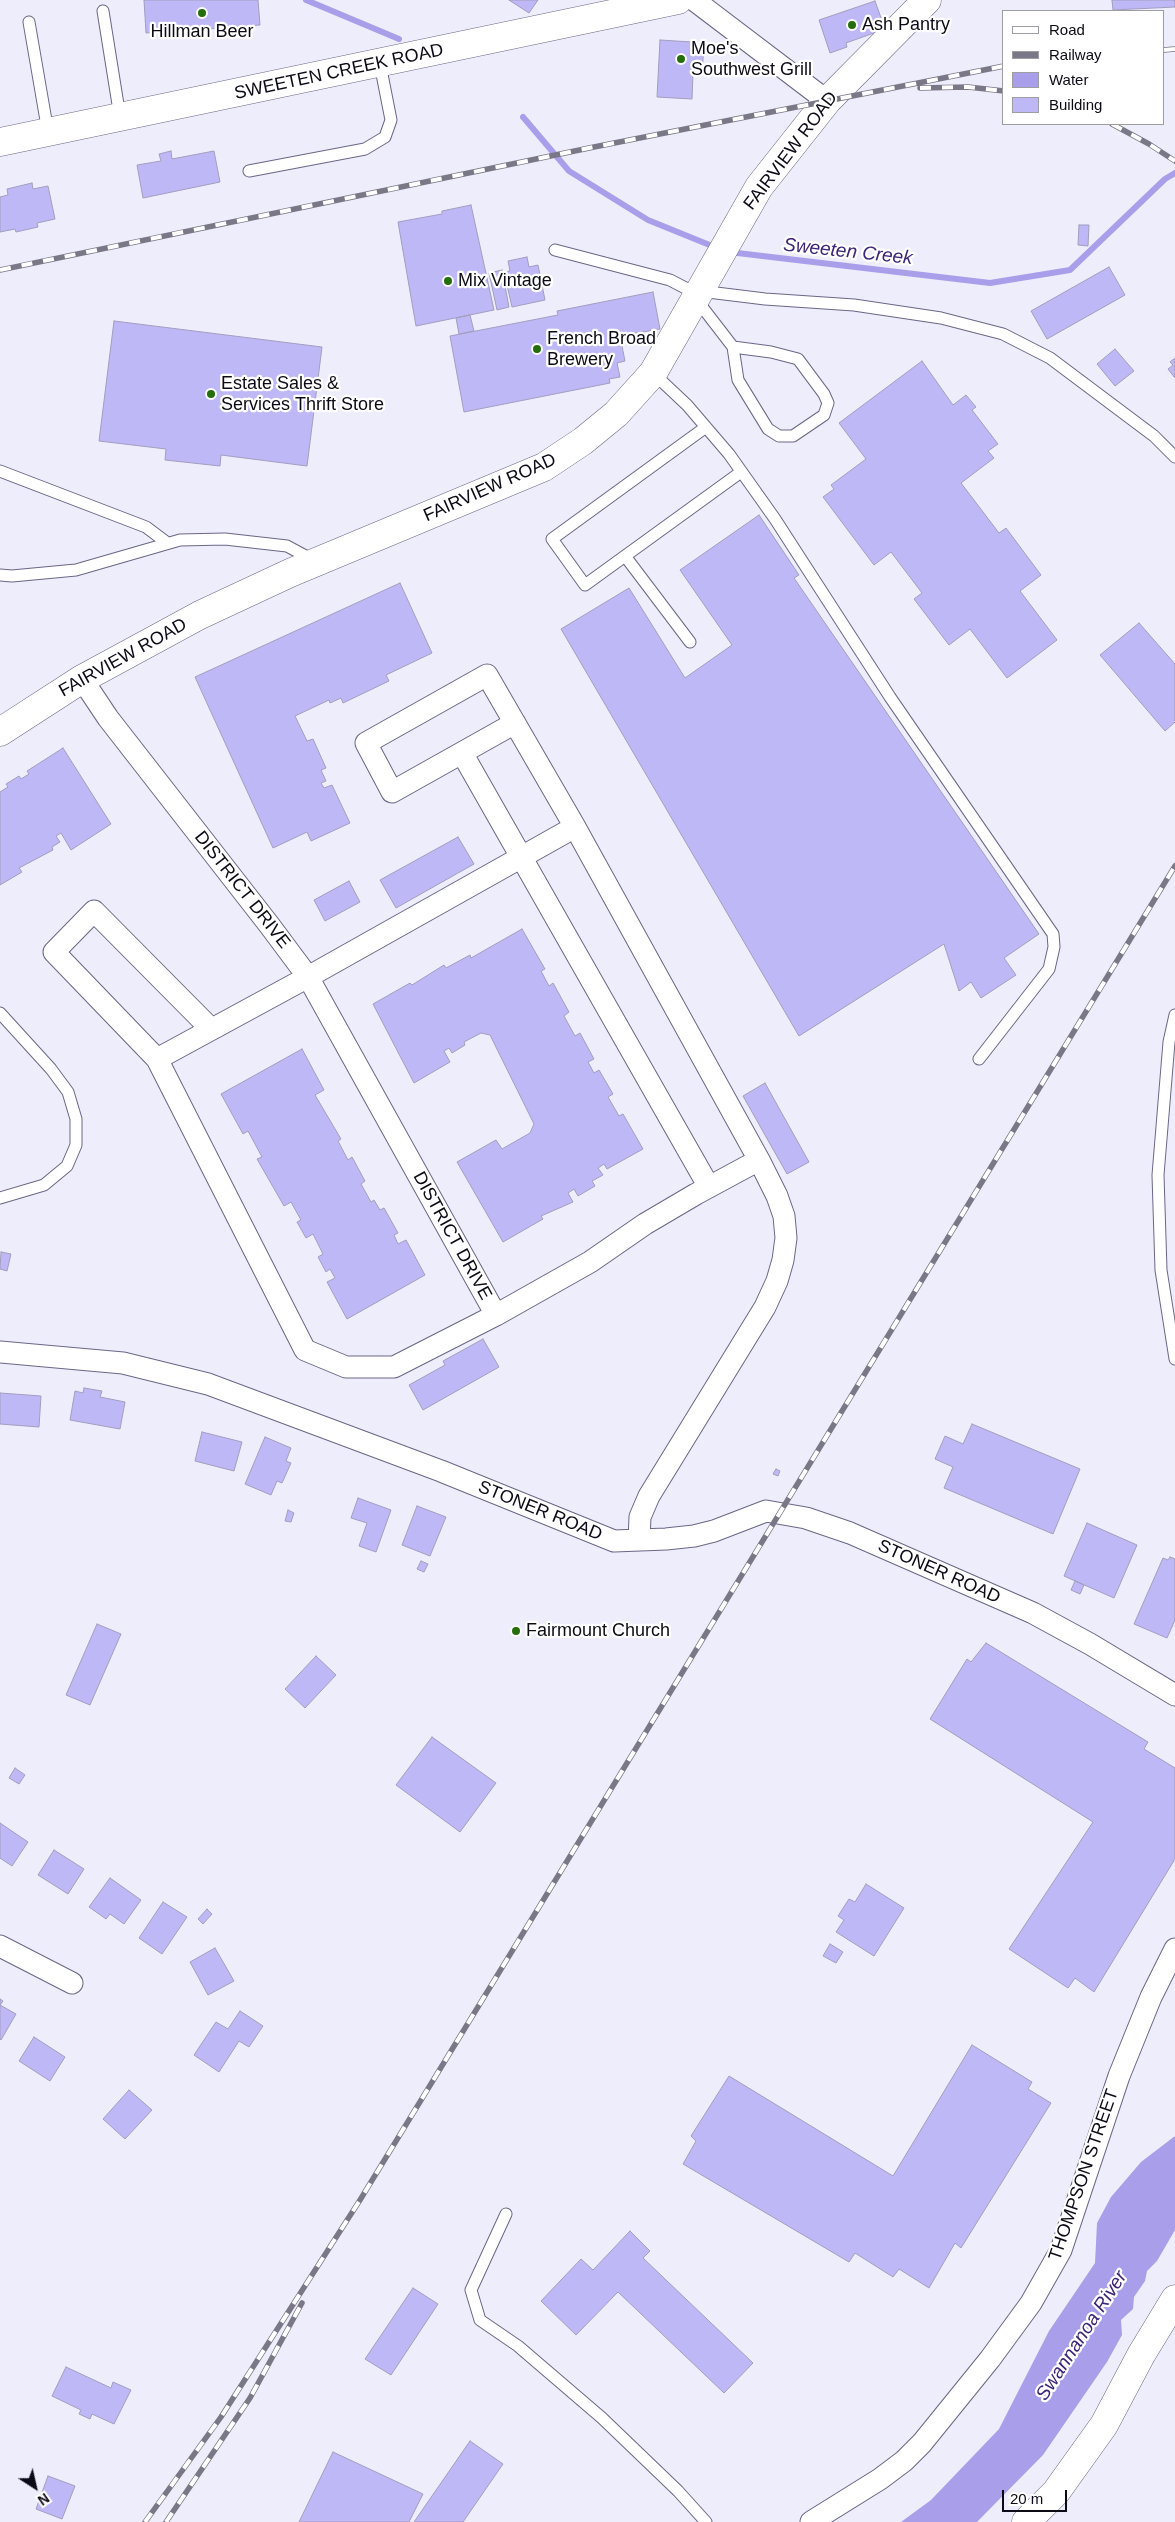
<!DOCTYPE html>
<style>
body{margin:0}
#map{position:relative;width:1175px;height:2522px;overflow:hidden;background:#eeedfc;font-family:Arial,sans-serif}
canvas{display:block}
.legend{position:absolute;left:1002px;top:10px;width:162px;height:115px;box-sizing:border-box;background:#fff;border:1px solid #9e9da2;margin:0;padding:6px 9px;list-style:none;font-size:15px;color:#0c0a16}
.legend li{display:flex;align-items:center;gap:10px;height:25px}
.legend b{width:25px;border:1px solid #9e9da2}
.north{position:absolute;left:10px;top:2462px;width:50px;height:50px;-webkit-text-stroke:4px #fff;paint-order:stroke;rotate:145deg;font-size:14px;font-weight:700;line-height:20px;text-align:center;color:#0c0a16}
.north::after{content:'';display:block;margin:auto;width:18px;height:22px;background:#0c0a16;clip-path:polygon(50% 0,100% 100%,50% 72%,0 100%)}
.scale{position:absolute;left:1002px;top:2490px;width:65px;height:22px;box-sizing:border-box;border:2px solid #0c0a16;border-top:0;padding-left:6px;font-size:15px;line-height:18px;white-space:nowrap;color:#0c0a16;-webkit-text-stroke:4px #fff;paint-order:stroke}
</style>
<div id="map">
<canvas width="1175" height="2522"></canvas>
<ul class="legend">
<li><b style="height:6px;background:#fff"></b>Road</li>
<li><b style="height:6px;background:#7a7886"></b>Railway</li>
<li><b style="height:14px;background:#a99eea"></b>Water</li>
<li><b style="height:14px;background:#bfb8f6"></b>Building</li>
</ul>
<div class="north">N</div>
<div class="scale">20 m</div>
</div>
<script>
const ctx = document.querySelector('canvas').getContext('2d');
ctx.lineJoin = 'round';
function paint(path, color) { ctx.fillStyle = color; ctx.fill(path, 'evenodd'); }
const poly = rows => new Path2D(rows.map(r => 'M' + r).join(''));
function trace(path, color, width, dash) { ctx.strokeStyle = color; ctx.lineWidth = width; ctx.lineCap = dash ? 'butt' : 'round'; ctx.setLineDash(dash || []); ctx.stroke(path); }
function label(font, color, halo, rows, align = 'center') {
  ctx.font = font + ' Arial,sans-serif'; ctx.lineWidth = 4.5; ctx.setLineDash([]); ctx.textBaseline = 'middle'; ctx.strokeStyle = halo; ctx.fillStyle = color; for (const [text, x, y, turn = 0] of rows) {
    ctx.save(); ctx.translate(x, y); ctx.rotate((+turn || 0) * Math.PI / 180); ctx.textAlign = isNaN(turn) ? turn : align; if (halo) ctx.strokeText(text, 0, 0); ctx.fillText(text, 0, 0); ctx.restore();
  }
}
paint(poly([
 [1175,2136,1175,2230,1157,2261,1147,2271,1145,2281,1134,2297,1133,2309,1121,2320,1122,2335,1107,2362,1043,2455,977,2522,901,2522,931,2500,999,2429,1049,2331,1095,2263,1097,2223,1111,2197,1141,2162]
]), '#a99eea');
trace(poly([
 [306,0,399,39],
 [523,117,569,171,648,220,717,248],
 [729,252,990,283,1070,270,1165,179,1175,173]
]), '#a99eea', 6);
const building = poly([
 [144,0,258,0,260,25,184,31,183,26,157,28,157,32,146,33,144,0],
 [509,0,538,0,529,13,509,0],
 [1112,0,1175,0,1175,7,1113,10,1112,0],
 [875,1,885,29,846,43,847,47,830,53,819,20,875,1],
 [660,40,692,42,692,46,704,46,702,73,693,73,692,99,657,97,660,40],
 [171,151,172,159,214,151,220,182,143,198,137,165,161,161,159,154,171,151],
 [32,183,33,189,48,186,55,219,37,223,38,227,16,232,15,229,0,232,0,197,8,195,7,189,32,183],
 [471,205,494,310,416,326,398,222,442,214,442,211,471,205],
 [1079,225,1089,225,1088,246,1078,245,1079,225],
 [527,257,529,267,538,265,545,300,512,307,504,272,510,271,508,261,527,257],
 [1109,267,1125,295,1047,339,1031,311,1109,267],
 [502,270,509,307,497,310,489,273,502,270],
 [653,292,660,329,620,336,625,361,617,363,620,377,609,379,610,383,464,412,450,336,558,315,557,311,653,292],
 [470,315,474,331,459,334,456,318,470,315],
 [114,321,322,347,307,466,221,455,220,466,165,460,166,449,99,441,114,321],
 [1115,349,1134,371,1115,386,1097,364,1115,349],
 [1175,358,1175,378,1168,369,1173,365,1170,362,1175,358],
 [922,361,953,405,966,395,976,407,972,410,998,444,988,451,994,458,961,483,999,533,1006,528,1041,575,1020,591,1057,640,1007,678,970,629,949,645,914,599,922,593,891,552,874,565,823,497,834,489,831,485,866,459,839,423,922,361],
 [759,515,799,575,794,578,1039,934,1004,958,1016,975,981,998,971,982,959,991,944,944,799,1036,561,629,629,588,685,678,732,645,680,570,759,515],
 [400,583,432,653,386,675,389,681,343,703,341,698,330,703,329,700,295,716,307,741,313,739,326,768,321,770,326,781,321,783,324,788,332,785,350,823,311,841,307,832,273,848,195,677,400,583],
 [1139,623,1175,664,1175,722,1165,731,1100,655,1139,623],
 [63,748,111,824,71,850,61,833,56,836,60,842,52,847,53,850,19,868,22,872,0,885,0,792,8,787,6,784,19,776,21,779,29,774,27,771,63,748],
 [458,837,474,864,396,908,380,880,458,837],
 [349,881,360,902,325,921,314,900,349,881],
 [522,929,545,969,541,971,549,986,553,983,569,1012,564,1016,575,1036,580,1033,594,1059,588,1062,594,1073,599,1070,613,1094,608,1097,619,1116,623,1114,643,1149,607,1169,604,1164,598,1168,603,1175,592,1181,595,1186,578,1196,574,1189,568,1193,573,1202,541,1216,543,1219,503,1242,457,1162,496,1140,502,1149,530,1133,534,1124,490,1035,481,1033,464,1042,465,1045,452,1053,449,1048,444,1051,450,1062,414,1083,373,1004,410,983,412,985,444,965,446,968,470,955,471,958,522,929],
 [302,1049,324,1090,315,1095,341,1139,338,1141,348,1160,352,1157,365,1181,361,1184,371,1202,374,1200,380,1210,384,1208,398,1233,394,1235,398,1244,406,1240,425,1275,347,1319,327,1282,335,1278,330,1269,326,1272,318,1257,323,1254,313,1234,306,1238,297,1222,301,1220,291,1202,284,1206,257,1159,262,1157,248,1131,243,1134,221,1094,302,1049],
 [765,1083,809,1162,787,1174,743,1096,765,1083],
 [1,1252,11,1254,7,1271,0,1269,1,1252],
 [483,1339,499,1367,423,1410,409,1385,445,1365,443,1361,483,1339],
 [84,1388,102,1391,100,1397,125,1402,120,1429,70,1420,75,1391,83,1393,84,1388],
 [0,1393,41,1396,39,1427,0,1424,0,1393],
 [972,1424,1080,1469,1053,1534,944,1488,953,1467,935,1459,945,1436,963,1444,972,1424],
 [202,1432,242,1442,234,1471,195,1461,202,1432],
 [265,1437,291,1448,286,1461,291,1463,282,1483,277,1481,271,1495,245,1484,265,1437],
 [776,1469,780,1471,778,1476,773,1474,776,1469],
 [358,1498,391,1510,376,1552,359,1546,367,1523,351,1518,358,1498],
 [417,1506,446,1517,430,1556,402,1545,417,1506],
 [288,1510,294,1513,291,1522,285,1521,288,1510],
 [1087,1523,1137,1545,1114,1598,1064,1576,1087,1523],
 [1170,1557,1175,1559,1175,1620,1167,1638,1134,1624,1163,1558,1168,1560,1170,1557],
 [421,1561,428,1564,424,1572,417,1569,421,1561],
 [1075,1581,1084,1585,1080,1594,1071,1590,1075,1581],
 [97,1624,121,1634,90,1705,66,1695,97,1624],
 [986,1643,1148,1742,1144,1749,1175,1768,1175,1859,1094,1992,1075,1978,1068,1988,1009,1949,1093,1822,930,1719,967,1659,971,1662,986,1643],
 [316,1656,336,1675,305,1708,285,1689,316,1656],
 [432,1737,496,1783,460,1832,396,1785,432,1737],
 [15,1768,25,1775,19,1784,9,1778,15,1768],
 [0,1823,28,1842,12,1866,0,1858,0,1823],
 [54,1850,84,1869,68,1894,38,1875,54,1850],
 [110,1878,141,1900,124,1924,110,1914,106,1919,89,1907,110,1878],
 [866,1884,904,1908,874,1956,836,1932,844,1920,838,1916,849,1899,855,1902,866,1884],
 [163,1902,187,1917,162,1954,139,1938,163,1902],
 [207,1909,212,1914,203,1924,198,1919,207,1909],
 [830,1944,843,1952,836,1963,823,1956,830,1944],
 [215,1948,234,1981,208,1995,190,1962,215,1948],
 [0,1999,3,2001,0,2005,16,2014,1,2040,0,2039,0,1999],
 [240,2011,263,2026,249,2047,239,2041,219,2072,194,2055,216,2022,228,2029,240,2011],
 [34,2037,65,2057,50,2081,19,2061,34,2037],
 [972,2045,1032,2082,1028,2089,1051,2103,961,2248,955,2243,929,2288,899,2269,893,2277,855,2253,849,2262,683,2164,696,2141,691,2136,729,2076,893,2176,972,2045],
 [129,2090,152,2110,125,2139,103,2119,129,2090],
 [630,2231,650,2251,643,2258,753,2363,724,2393,618,2292,576,2335,541,2301,581,2259,593,2270,630,2231],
 [413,2288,438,2304,391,2375,365,2359,413,2288],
 [66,2367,111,2388,113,2382,131,2390,114,2424,92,2414,90,2419,79,2414,81,2410,52,2396,66,2367],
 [470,2441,503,2464,463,2522,414,2522,470,2441],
 [333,2452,423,2494,409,2522,299,2522,333,2452],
 [48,2476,75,2486,62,2519,36,2509,48,2476]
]);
paint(building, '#bfb8f6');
trace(building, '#a19dbf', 1);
const service = poly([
 [103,11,120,117],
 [29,22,48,132],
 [249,171,365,149,385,137,391,120,380,64],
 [555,250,670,280,697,294],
 [700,291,765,299,854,305,941,318,1003,334,1050,358,1154,436,1175,457],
 [696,299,733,347,738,380,768,429,779,436,793,436,824,415,828,403,824,394,798,359,771,352,733,347],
 [653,373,687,405,729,454,775,519,890,697,1053,934,1054,947,1049,969,979,1059],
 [706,427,552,539,585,585,741,472],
 [0,471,146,527,166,542],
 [625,556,690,642],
 [0,575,12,576,76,570,180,540,225,539,287,546,313,560],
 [0,1013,51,1069,68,1092,76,1119,76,1145,67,1166,44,1185,0,1198],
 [1175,1015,1169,1042,1158,1175,1161,1270,1175,1359],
 [506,2214,471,2290,480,2320,518,2346,602,2418,678,2491,706,2522]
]);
const minor = poly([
 [694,0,827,101],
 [82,679,108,718,270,926,308,977,496,1315,590,1262,645,1224,696,1194,759,1160],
 [515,723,392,792,366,743,487,675,575,827],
 [462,753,709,1187],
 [157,1059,54,952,94,911,211,1029],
 [496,1315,394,1367,346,1367,305,1350,157,1059,308,977,575,827,759,1160,777,1196,784,1216,786,1238,783,1260,777,1281,765,1307,649,1496,640,1517,639,1540],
 [0,1352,123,1363,208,1384,441,1471,614,1541,666,1539,694,1536,714,1531,766,1511,806,1518,850,1533,1033,1613,1090,1644,1175,1695],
 [0,1946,72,1983],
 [811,2522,880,2479,904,2461,922,2443,990,2359,1031,2303,1061,2250,1119,2076,1151,1997,1175,1949]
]);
const secondary = poly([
 [0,142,678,0],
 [0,732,82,679,200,615,290,573,544,467,583,441,616,414,653,373,759,187,827,101,927,0],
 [1026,2522,1056,2492,1104,2425,1141,2355,1175,2299]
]);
trace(service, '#6a6686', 13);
trace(minor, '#6a6686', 23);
trace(secondary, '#6a6686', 29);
trace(service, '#fff', 11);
trace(minor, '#fff', 21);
trace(secondary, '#fff', 28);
const rail = poly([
 [1164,50,1175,49],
 [920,88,968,87,1004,91],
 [1112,124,1149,144,1175,161],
 [0,270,594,147,1004,66],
 [145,2522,221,2417,360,2200,1175,866],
 [166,2522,250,2398,302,2303]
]);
trace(rail, '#7a7886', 5.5);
trace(rail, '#fff', 4, [11]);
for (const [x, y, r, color] of [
 [202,13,5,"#256e0e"],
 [852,25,5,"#256e0e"],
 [681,59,5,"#256e0e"],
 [448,281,5,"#256e0e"],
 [537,349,5,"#256e0e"],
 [211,394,5,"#256e0e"],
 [516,1631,5,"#256e0e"]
]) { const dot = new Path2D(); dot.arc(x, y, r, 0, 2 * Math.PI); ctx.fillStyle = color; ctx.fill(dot); trace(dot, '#fff', 2); }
label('18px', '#0c0a16', '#fff', [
 ["Ash Pantry",862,25],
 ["Hillman Beer",202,32,"center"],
 ["Moe's",691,49],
 ["Southwest Grill",691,70],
 ["Mix Vintage",458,281],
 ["French Broad",547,339],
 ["Brewery",547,360],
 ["Estate Sales &",221,384],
 ["Services Thrift Store",221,405],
 ["Fairmount Church",526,1631]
], 'left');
label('18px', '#0c0a16', '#fff', [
 ["SWEETEN CREEK ROAD",339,72,-12],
 ["FAIRVIEW ROAD",791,151,-53],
 ["FAIRVIEW ROAD",490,488,-24],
 ["FAIRVIEW ROAD",123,658,-29],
 ["DISTRICT DRIVE",242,890,52],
 ["DISTRICT DRIVE",452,1236,61],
 ["STONER ROAD",540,1511,22],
 ["STONER ROAD",939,1572,24],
 ["THOMPSON STREET",1084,2175,-71]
]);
label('italic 19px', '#3c247b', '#fff', [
 ["Sweeten Creek",848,252,6],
 ["Swannanoa River",1082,2336,-57]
]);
</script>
